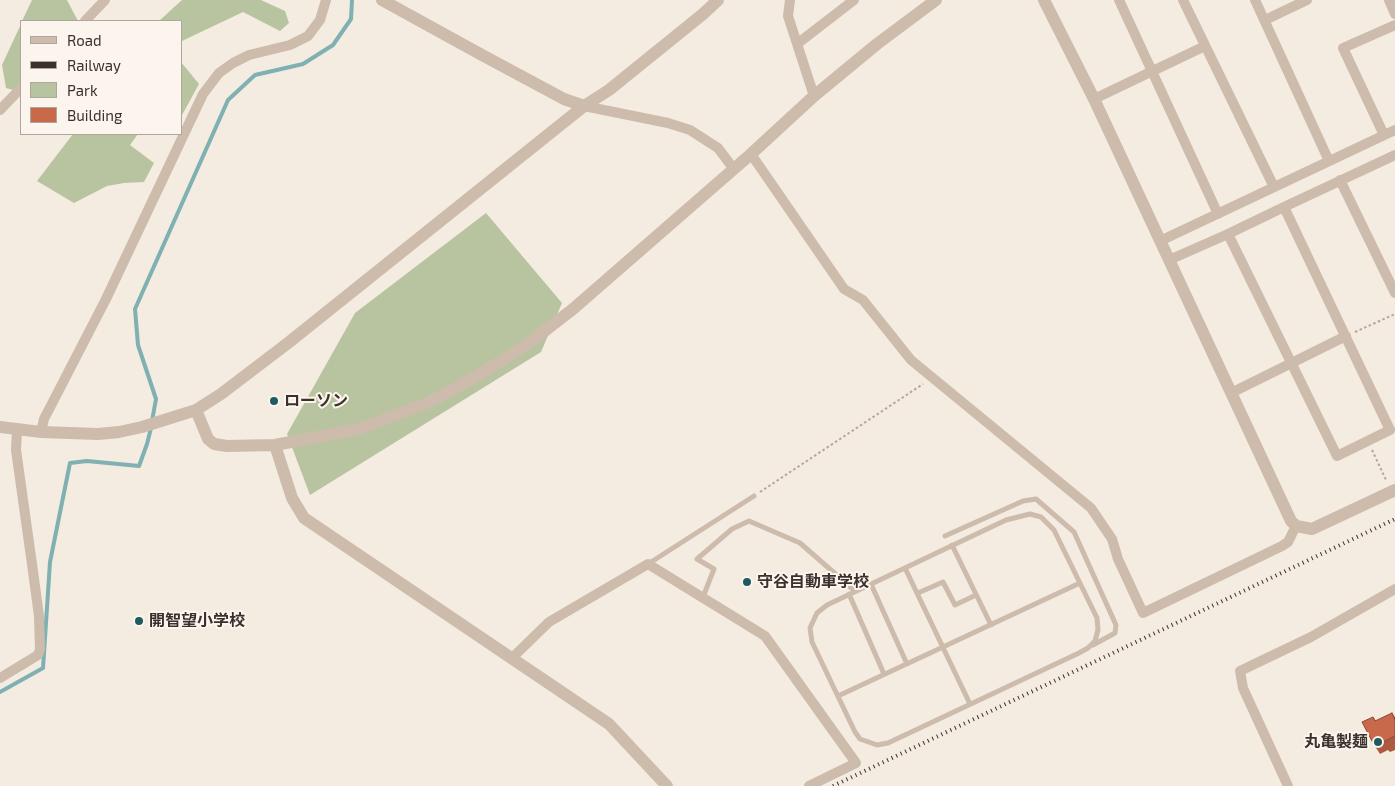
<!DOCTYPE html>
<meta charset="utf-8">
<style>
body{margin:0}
#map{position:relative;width:1395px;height:786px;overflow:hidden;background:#f4ebe1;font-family:"Exo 2",sans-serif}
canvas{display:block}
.legend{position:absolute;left:20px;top:20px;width:162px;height:115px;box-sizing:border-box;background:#fbf5ee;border:1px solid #aea6a0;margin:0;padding:6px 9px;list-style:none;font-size:15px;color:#3b302b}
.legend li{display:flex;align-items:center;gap:10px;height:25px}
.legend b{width:25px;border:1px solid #aea6a0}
</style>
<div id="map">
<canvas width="1395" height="786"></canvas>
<ul class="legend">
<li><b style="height:6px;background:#cdbbac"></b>Road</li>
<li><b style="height:6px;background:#3b302b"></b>Railway</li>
<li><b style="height:14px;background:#b8c4a0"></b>Park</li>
<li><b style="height:14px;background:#c8694b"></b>Building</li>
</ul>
</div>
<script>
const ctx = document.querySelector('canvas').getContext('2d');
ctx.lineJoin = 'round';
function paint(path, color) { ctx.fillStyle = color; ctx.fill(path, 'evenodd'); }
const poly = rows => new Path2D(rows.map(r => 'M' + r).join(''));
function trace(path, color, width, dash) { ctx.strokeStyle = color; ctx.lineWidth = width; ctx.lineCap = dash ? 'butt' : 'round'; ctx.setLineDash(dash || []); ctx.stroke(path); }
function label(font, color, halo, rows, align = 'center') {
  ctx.font = font + ' "Exo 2","Noto Sans JP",sans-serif'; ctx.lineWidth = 4; ctx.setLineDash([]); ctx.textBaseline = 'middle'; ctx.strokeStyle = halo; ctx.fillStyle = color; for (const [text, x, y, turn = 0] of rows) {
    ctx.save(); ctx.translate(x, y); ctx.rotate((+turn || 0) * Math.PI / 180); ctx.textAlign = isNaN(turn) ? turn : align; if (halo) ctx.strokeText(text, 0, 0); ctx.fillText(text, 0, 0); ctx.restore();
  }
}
paint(poly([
 [32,0,67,0,78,21,22,21],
 [182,0,261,0,285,11,289,23,280,31,243,12,182,41,181,46,181,21,159,21],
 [21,24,21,92,6,88,2,65],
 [181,62,199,84,181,117],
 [73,134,138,134,130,145,154,163,144,182,124,183,107,186,74,203,37,181],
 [486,213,562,303,541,352,310,495,287,434,355,313]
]), '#b8c4a0');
trace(poly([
 [152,421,156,399,138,345,135,309,228,100,255,75,303,64,333,45,351,19,352,0],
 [0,692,43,668,50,562,70,463,87,461,139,466,147,444,151,428]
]), '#7fb0b2', 4);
trace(poly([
 [1355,332,1395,314],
 [1372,450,1386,480],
 [760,492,923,384]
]), '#b9a596', 2, [2.5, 2.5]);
trace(poly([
 [1030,514,1041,517,1054,530,1097,618,1098,630,1095,641,1088,648,1079,653,888,743,877,745,860,739,855,732,812,642,810,628,817,613,827,605,1006,520,1030,514],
 [945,536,1023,501,1036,499,1074,532,1116,625,1115,633,1093,645],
 [952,545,991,625],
 [648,564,754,496],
 [905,568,970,704],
 [871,584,907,664],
 [918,593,943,582,955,605,976,595],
 [849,594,884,674],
 [703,597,714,569,697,559,732,529,749,521,800,543,855,591],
 [838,696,1080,583]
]), '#cdbbac', 5);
trace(poly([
 [790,0,788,16,814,96],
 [1119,0,1218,214],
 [1183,0,1274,187],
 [1255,0,1329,161],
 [1389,0,1395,14],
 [1265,20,1307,0],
 [85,21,105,0],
 [797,44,854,0],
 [1094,99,1205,46],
 [584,106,668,123,690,130,718,148,733,168],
 [0,110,21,88],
 [1384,135,1343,48,1395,25],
 [751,154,844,289,863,300,911,360,1091,508,1112,539,1118,559,1143,613,1282,546,1288,542,1296,526],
 [1340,180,1395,293],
 [1228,234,1284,207],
 [1160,241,1395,130],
 [1169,260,1228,234,1337,456,1390,430,1284,207,1395,155],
 [1231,393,1346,336],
 [41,432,44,419,106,299,203,94,219,73,233,63,249,55,290,45,308,36,320,20,326,0],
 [512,658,549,622,648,564,765,636,856,763,809,786],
 [0,678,38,655,40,649,39,616,32,564,16,450,17,430],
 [1288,786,1243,688,1240,671,1311,637,1395,589]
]), '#cdbbac', 10);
trace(poly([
 [382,0,482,55,564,99,584,106],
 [1044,0,1094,99,1291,521,1296,526,1312,529,1395,490],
 [196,410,208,439,214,444,227,446,275,445,359,429,427,403,458,387,500,362,533,340,573,309,751,154,814,96,877,44,936,0],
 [0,427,41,432,98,434,119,432,142,427,196,410,221,394,288,343,584,106,609,90,703,14,718,0],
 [275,445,292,498,304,518,609,724,667,786]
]), '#cdbbac', 12);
trace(poly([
 [833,786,1395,519]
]), '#3b302b', 4, [1, 4]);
paint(poly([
 [1392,713,1395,717,1395,750,1390,752,1388,750,1380,754,1373,743,1373,717,1376,721]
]), '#ac5a40');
const building = poly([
 [1392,713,1395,720,1395,736,1383,742,1381,739,1373,743,1362,722,1373,717,1375,721,1392,713]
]);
paint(building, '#c8694b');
trace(building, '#8c4a34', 1);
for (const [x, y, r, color] of [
 [274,401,5,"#1f5a5e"],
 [747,582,5,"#1f5a5e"],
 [139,621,5,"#1f5a5e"],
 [1378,742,5,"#1f5a5e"]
]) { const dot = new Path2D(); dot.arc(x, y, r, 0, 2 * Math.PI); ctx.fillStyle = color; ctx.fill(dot); trace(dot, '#fbf5ee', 2); }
label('bold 16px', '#3b302b', '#fbf5ee', [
 ["ローソン",284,401],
 ["守谷自動車学校",757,582],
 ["開智望小学校",149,621],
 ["丸亀製麺",1368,742,"right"]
], 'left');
</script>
